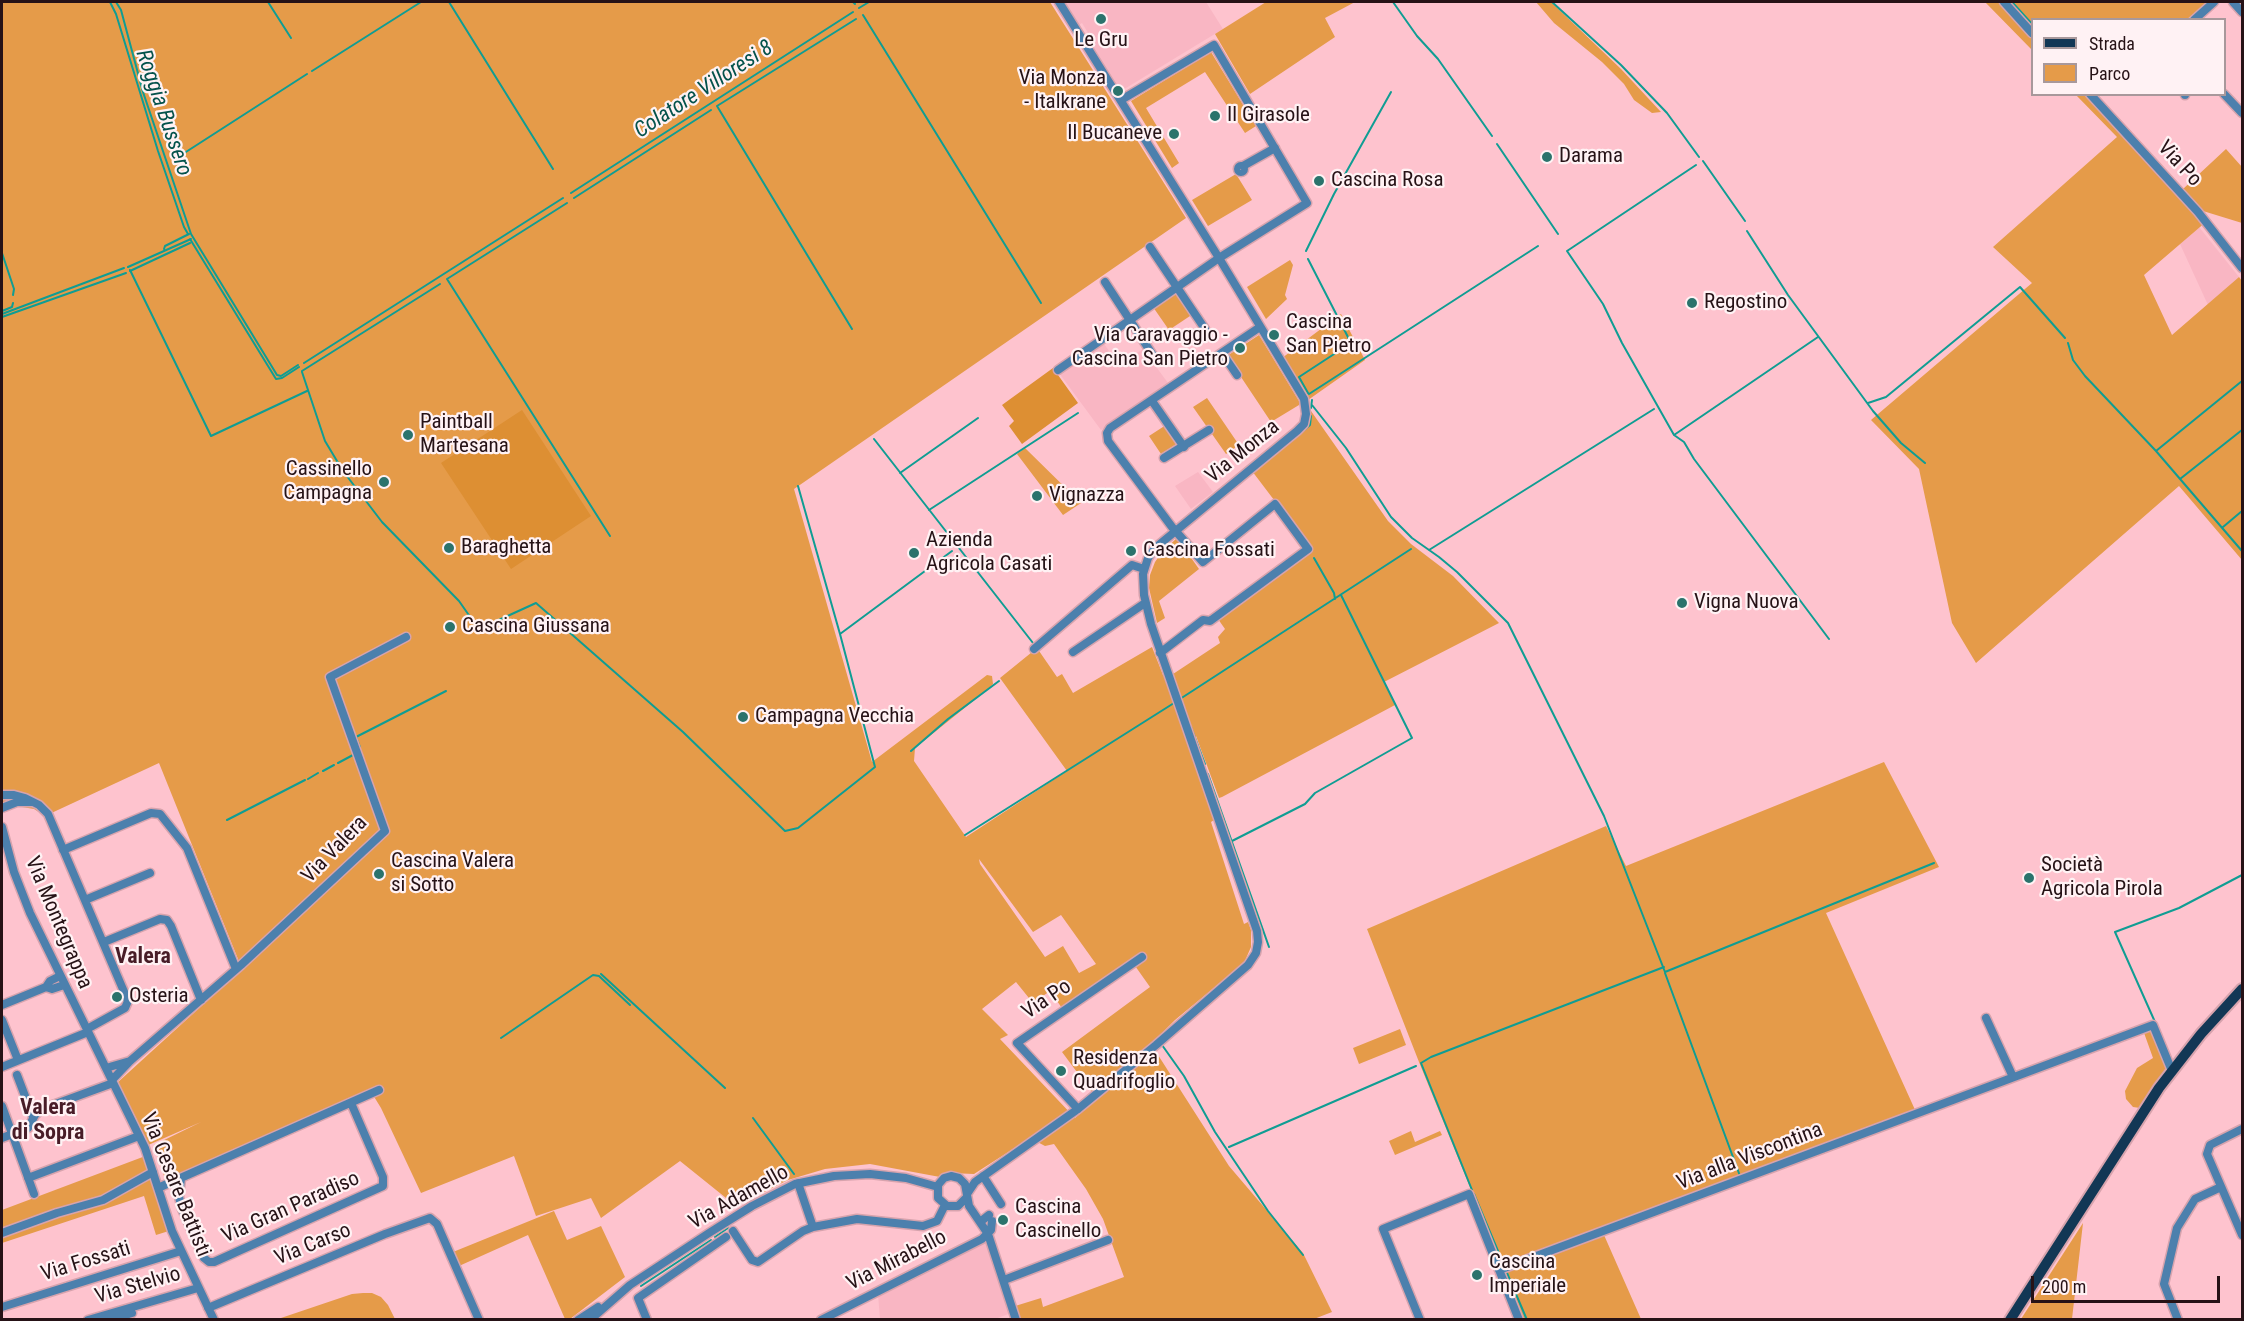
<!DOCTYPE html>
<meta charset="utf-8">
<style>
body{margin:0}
#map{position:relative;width:2244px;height:1321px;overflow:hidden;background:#fec3ce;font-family:"Roboto Condensed",sans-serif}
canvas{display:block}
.frame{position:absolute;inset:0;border:3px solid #261216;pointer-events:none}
.legend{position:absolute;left:2031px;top:18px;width:195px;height:78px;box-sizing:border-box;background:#fff2f4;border:2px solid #a8989b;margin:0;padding:8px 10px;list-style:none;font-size:18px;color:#261216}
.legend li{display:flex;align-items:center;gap:12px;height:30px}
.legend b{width:30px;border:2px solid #a8989b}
.scale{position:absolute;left:2031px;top:1276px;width:189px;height:27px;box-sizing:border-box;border:3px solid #261216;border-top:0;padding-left:8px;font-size:18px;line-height:21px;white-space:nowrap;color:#261216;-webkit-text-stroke:4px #fff2f4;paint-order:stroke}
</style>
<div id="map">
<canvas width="2244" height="1321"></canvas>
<div class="frame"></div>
<ul class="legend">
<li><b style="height:8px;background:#123755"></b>Strada</li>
<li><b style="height:16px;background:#e59b49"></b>Parco</li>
</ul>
<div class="scale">200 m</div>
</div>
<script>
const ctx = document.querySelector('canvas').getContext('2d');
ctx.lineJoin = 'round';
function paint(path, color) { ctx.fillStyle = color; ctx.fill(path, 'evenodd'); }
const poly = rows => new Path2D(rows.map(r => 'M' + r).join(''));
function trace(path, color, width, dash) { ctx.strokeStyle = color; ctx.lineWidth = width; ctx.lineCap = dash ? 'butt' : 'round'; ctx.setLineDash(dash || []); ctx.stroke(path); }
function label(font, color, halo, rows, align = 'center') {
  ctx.font = font + ' "Roboto Condensed",sans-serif'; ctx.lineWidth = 4.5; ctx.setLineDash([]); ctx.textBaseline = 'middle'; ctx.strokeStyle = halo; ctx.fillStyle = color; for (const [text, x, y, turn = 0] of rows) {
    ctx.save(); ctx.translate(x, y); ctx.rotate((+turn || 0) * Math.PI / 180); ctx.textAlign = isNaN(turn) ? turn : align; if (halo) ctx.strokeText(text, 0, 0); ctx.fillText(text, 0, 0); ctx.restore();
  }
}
paint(poly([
 [1065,2,1206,2,1223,29,1121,91,1091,43,1093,41,1082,23,1079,25],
 [2199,227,2239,277,2208,305,2180,244],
 [1102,341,1119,365,1143,349,1168,383,1101,430,1059,373],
 [1198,472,1213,492,1191,509,1175,486],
 [985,1241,989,1244,1011,1313,995,1319,880,1319,878,1294]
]), '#f9b6c3');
paint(poly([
 [2,2,1050,2,1186,218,794,489,872,762,987,675,992,676,993,684,988,689,915,748,914,761,966,837,1067,771,1000,678,1037,648,1057,677,1062,674,1073,693,1152,647,1163,675,1170,676,1220,643,1218,637,1225,629,1218,619,1312,550,1252,471,1302,430,1311,411,1388,521,1411,544,1453,576,1499,623,1384,682,1395,705,1222,797,1219,798,1196,736,1192,738,1217,818,1211,822,1244,924,1248,922,1251,930,1251,947,1244,963,1175,1020,1151,1044,1229,1166,1303,1253,1332,1312,1314,1319,1016,1319,1012,1307,1041,1298,1043,1307,1124,1277,1103,1219,1086,1189,1054,1144,1045,1146,1030,1138,974,1174,950,1173,940,1177,870,1164,825,1169,788,1180,736,1206,680,1161,601,1218,591,1198,536,1216,514,1156,421,1193,381,1108,373,1095,166,1182,154,1145,201,1122,146,1146,136,1118,117,1083,242,969,159,763,45,816,34,809,16,806,2,811],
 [979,859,1033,932,1061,915,1096,964,1079,973,1063,946,1045,957,980,864],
 [1133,963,1150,987,1062,1052,1097,1099,1075,1118,1000,1039,1008,1035,982,1009,1016,982,1033,1003,1050,991,1064,1011],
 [1266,2,1355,2,1325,18,1335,37,1250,94,1215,34],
 [1536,2,1551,2,1621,69,1661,112,1652,113,1634,100,1624,84,1602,62,1554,23],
 [1985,2,2003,2,2032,33,2032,50],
 [2009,2,2210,2,2187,19,2032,20,2032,27],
 [1211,52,1256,126,1245,133,1205,72,1146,108,1179,163,1172,168,1131,101],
 [2076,95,2090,95,2207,221,2144,275,2172,335,2239,277,2242,281,2242,560,2179,486,1976,663,1952,623,1919,469,1871,420,2032,283,1993,247,2117,137],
 [2226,149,2242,167,2242,223,2203,211,2183,189],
 [1236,174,1252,200,1208,226,1192,200],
 [1290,260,1293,265,1285,295,1287,299,1266,319,1247,287],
 [1176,290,1193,314,1169,330,1153,307],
 [1341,314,1365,360,1308,400,1282,358],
 [1259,335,1299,401,1299,405,1271,422,1227,356],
 [1207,398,1239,445,1226,454,1193,407],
 [1166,425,1178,443,1161,454,1149,436],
 [1025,448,1081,503,1063,515,1017,454],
 [1177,538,1199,569,1159,601,1165,618,1157,623,1149,588,1150,575,1155,562,1162,552],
 [1884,762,1939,867,1826,913,1916,1112,1502,1266,1419,1062,1367,929,1606,826,1626,866],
 [2153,1026,2168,1068,2140,1108,2133,1107,2126,1099,2125,1091,2137,1068,2153,1058,2143,1030],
 [1400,1029,1406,1045,1359,1064,1353,1048],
 [1411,1131,1415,1142,1440,1131,1442,1135,1395,1155,1389,1141],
 [148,1155,172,1230,156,1235,144,1196,2,1243,2,1210],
 [554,1211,567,1240,601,1226,625,1277,570,1319,565,1319,528,1235,459,1266,453,1252],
 [2083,1223,2072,1319,2021,1319],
 [1604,1235,1641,1319,1522,1319,1504,1272],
 [363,1293,372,1293,381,1297,388,1305,395,1319,278,1319,352,1294]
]), '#e59b49');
paint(poly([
 [1053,368,1078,403,1022,444,1009,426,1014,421,1002,405],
 [522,410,591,516,511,569,441,463]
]), '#dd8f33');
trace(poly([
 [110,2,116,14,158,151,184,227,188,234],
 [116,2,121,10,143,92,191,234,277,375,281,376,298,365],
 [268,2,291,38],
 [449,2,553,169],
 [853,2,855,4],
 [1393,2,1417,36,1438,59,1492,136],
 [1552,2,1621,65,1667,113,1699,157],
 [2012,2,2032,24],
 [859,8,869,2],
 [863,15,1041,303],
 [312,71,421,2],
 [1497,144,1558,234],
 [175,159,307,74],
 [1703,161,1745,221],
 [1696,165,1567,251,1603,304,1622,343,1674,435,1818,337],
 [571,193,853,12],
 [574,198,711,110],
 [567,203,447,279,610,536],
 [1747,231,1788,295,1873,411,1901,443,1925,463],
 [190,239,276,379,282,378,299,367],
 [164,249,165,246,189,234],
 [1306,251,1334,194,1391,92],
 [2,253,14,289,13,295],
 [128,267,191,239],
 [130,270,211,436,307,391],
 [130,271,190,243],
 [2,311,12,307,13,303],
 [2,314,124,268],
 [2,317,126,273],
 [852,329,717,106,856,19],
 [2068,343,2073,360,2085,376,2156,451,2242,551],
 [304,363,563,198],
 [302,371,440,284],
 [302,372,325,441,343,471,382,522,459,601,473,621],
 [1308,393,1299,377,1351,343,1308,259],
 [1309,394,1538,246],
 [1868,403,1886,397,2020,287,2065,338],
 [1312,405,1346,448,1391,517,1412,538,1439,557,1457,572,1508,623,1604,816,1665,972,1934,863],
 [1311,408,1312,400],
 [1674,435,1684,442,1694,459,1829,639],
 [874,439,1033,643],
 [1290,442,1310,425,1311,416],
 [2156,451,2242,381],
 [900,473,978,418],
 [2180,479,2242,430],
 [929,510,1078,413],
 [2223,527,2242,511],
 [1429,550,1654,409],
 [1314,558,1334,593,1335,599],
 [476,625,479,629,536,603,683,732,785,831,798,828,875,767,840,634,798,486],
 [840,634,952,551],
 [1180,699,1411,549],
 [1191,727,1205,764],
 [360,747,356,737,446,691],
 [911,751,948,719,999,681],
 [338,763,353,755],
 [323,771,334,765],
 [1208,774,1269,947],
 [308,779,318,773],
 [227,820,305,780],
 [965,835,1174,703],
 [1232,841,1305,804,1315,793,1412,738,1341,595],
 [1665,973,1740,1176],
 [601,974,725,1088],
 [2155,1022,2115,932,2179,908,2242,875],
 [501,1038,593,975,599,976,630,1005],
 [1162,1045,1184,1076,1215,1132,1268,1211,1303,1255],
 [753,1118,794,1174],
 [1229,1147,1416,1066],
 [1472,1190,1421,1063,1431,1057,1664,967],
 [1474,1194,1503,1263],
 [751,1202,781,1187],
 [715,1237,728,1228],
 [1507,1273,1527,1320],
 [641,1286,711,1240]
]), '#0f9d93', 2);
const minor = poly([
 [2004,2,2032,33],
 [2233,2,2242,12],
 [2194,20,2214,2],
 [2090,94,2198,212,2242,268],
 [2224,94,2242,113],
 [2185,95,2185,94],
 '1238 169a3 3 0 1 1 6 0a3 3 0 1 1-6 0Z',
 [1243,166,1275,148],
 [1150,247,1205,329],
 [1105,282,1156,360],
 [1222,353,1237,375],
 [1058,370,1219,258,1307,203,1214,45,1121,100],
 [1152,401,1184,447],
 [1164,458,1209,430],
 [1034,649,1132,565,1144,569],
 [1073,652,1145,603],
 [1160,653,1203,620,1210,621,1308,549,1275,504,1203,562,1172,527,1108,441,1107,433,1110,428,1260,327],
 [2,795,14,795,25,798,39,805,48,814,128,1001,125,1008,87,1029],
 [2,808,17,802,30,802],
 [2,827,14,872,30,913,145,1148,172,1231,214,1320],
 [63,850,151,813,160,814,187,848,236,969],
 [85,900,150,873],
 [104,942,160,919,167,920,171,926,201,1000],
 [60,976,50,981,46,987,52,989,64,985],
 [2,1005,46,987],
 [1986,1018,2013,1077],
 [2,1020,18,1060],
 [2,1067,88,1032],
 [106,1068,130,1061],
 [17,1075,33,1117],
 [112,1080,130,1061,241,965,385,831,330,677,406,637],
 [2,1106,34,1194],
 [1078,1109,1017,1043,1142,957],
 [2242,1129,2210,1145,2207,1154,2242,1235],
 [2,1138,28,1128,35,1115,42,1109,113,1083],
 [983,1176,1001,1204],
 [28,1178,139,1136],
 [181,1178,179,1197,182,1209,204,1258,209,1262,214,1262,383,1186,383,1177,351,1103],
 [798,1183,813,1227],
 [158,1188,379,1090],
 [967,1194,975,1182,1078,1109,1156,1045,1248,965,1256,953,1258,942,1257,931,1151,624,1144,595,1143,574,1148,558,1155,548,1297,431,1304,424,1306,414,1304,399,1295,384,1219,258,1059,2],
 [967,1197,958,1206,947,1206,938,1198,938,1185,944,1178,951,1176,959,1178,965,1184,969,1206,988,1234,1016,1320],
 [980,1222,989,1215],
 [733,1231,752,1260,758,1262,803,1231,813,1227,857,1219,923,1226,937,1221,945,1205],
 [2,1233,57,1213,103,1200,153,1172],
 [1499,1270,2153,1025,2172,1071],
 [1004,1280,1108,1240],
 [2,1307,181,1251],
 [208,1308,385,1234,430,1218,437,1224,479,1320],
 [88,1320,198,1288],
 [109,1320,132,1313],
 [578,1320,598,1307],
 [590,1320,630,1285,709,1233,752,1206,795,1184,834,1176,870,1174,906,1178,938,1187],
 [647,1320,638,1298,726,1237],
 [821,1320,982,1239,991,1230,992,1221],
 [1420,1320,1383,1229,1469,1194,1519,1320],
 [2178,1320,2164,1284,2177,1228,2195,1199,2221,1187]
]);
const major = poly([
 [2010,1320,2159,1088,2201,1034,2242,989]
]);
trace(minor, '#d7a3ad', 11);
trace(major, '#d7a3ad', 14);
trace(minor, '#4c80ad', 8);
trace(major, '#123755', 10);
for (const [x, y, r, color] of [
 [1101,19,6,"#2b736c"],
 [1118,91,6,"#2b736c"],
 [1215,116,6,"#2b736c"],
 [1174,134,6,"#2b736c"],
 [1547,157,6,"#2b736c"],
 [1319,181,6,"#2b736c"],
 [1692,303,6,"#2b736c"],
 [1274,335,6,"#2b736c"],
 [1240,348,6,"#2b736c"],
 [408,435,6,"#2b736c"],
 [384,482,6,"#2b736c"],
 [1037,496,6,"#2b736c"],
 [449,548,6,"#2b736c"],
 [1131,551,6,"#2b736c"],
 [914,553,6,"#2b736c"],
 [1682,603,6,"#2b736c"],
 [450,627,6,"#2b736c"],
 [743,717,6,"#2b736c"],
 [379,874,6,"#2b736c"],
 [2029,878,6,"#2b736c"],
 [117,997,6,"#2b736c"],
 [1061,1071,6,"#2b736c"],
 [1003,1220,6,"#2b736c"],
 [1477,1275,6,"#2b736c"]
]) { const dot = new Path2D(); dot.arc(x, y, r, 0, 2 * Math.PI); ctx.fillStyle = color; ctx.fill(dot); trace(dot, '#fff2f4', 2); }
label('21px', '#261216', '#fff2f4', [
 ["Le Gru",1101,41,"center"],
 ["Via Monza",1106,79,"right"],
 ["- Italkrane",1106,103,"right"],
 ["Il Girasole",1227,116],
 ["Il Bucaneve",1162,134,"right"],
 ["Darama",1559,157],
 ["Cascina Rosa",1331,181],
 ["Regostino",1704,303],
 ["Cascina",1286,323],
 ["San Pietro",1286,347],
 ["Via Caravaggio -",1228,336,"right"],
 ["Cascina San Pietro",1228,360,"right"],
 ["Paintball",420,423],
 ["Martesana",420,447],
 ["Cassinello",372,470,"right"],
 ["Campagna",372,494,"right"],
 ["Vignazza",1049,496],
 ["Azienda",926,541],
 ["Agricola Casati",926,565],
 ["Baraghetta",461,548],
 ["Cascina Fossati",1143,551],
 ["Vigna Nuova",1694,603],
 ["Cascina Giussana",462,627],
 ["Campagna Vecchia",755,717],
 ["Cascina Valera",391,862],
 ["si Sotto",391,886],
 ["Società",2041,866],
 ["Agricola Pirola",2041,890],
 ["Osteria",129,997],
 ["Residenza",1073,1059],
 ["Quadrifoglio",1073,1083],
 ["Cascina",1015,1208],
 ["Cascinello",1015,1232],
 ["Cascina",1489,1263],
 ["Imperiale",1489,1287]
], 'left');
label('21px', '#261216', '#fff2f4', [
 ["Via Po",2179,164,47],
 ["Via Monza",1243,452,-39],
 ["Via Valera",335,850,-46],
 ["Via Montegrappa",58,923,67],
 ["Via Po",1047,1000,-34],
 ["Via alla Viscontina",1750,1157,-21],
 ["Via Cesare Battisti",175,1185,68],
 ["Via Adamello",739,1198,-29],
 ["Via Gran Paradiso",291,1208,-24],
 ["Via Carso",313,1245,-22],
 ["Via Mirabello",897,1261,-27],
 ["Via Fossati",86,1262,-17],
 ["Via Stelvio",138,1286,-16]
]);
label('italic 22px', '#04524b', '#fff2f4', [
 ["Colatore Villoresi 8",704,90,-33],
 ["Roggia Bussero",163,113,71]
]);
label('bold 22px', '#481c27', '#fff2f4', [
 ["Valera",143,957],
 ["Valera",48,1108],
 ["di Sopra",48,1133]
]);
</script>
